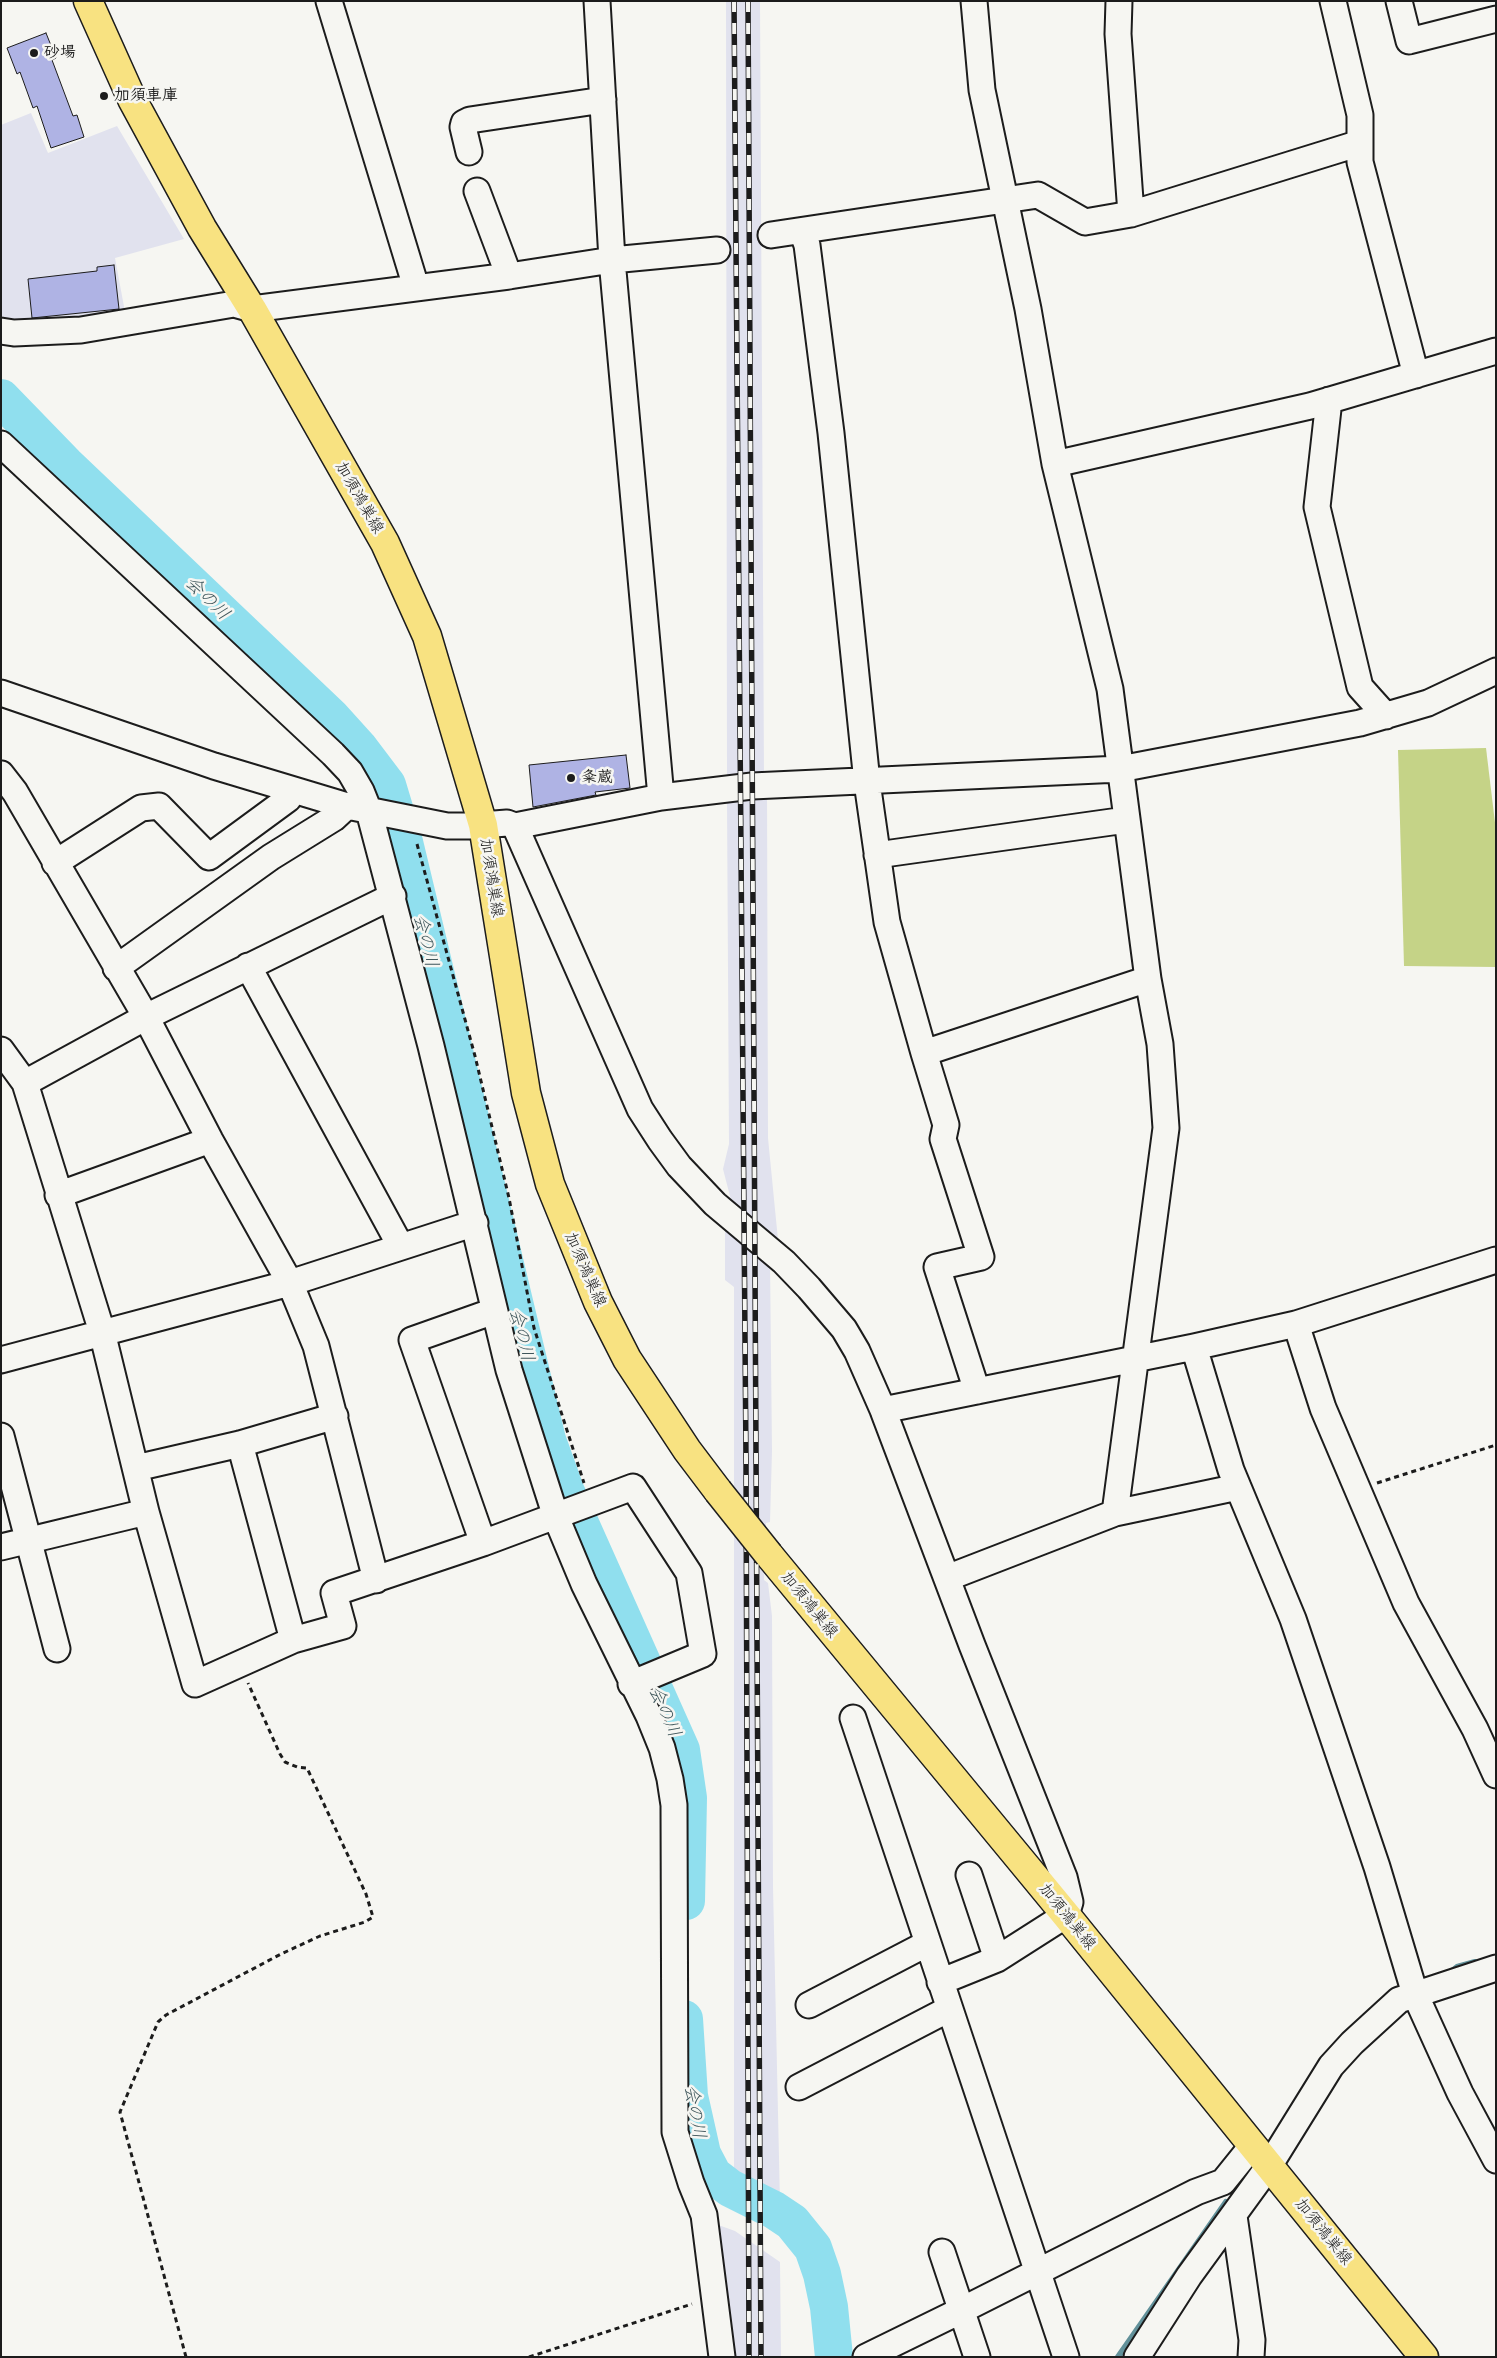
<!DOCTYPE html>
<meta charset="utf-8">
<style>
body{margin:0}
#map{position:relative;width:1497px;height:2358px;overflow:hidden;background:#f6f6f2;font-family:"Balsamiq Sans",sans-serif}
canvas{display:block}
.frame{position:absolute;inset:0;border:2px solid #1c1c1c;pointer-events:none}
</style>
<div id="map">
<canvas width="1497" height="2358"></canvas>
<div class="frame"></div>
</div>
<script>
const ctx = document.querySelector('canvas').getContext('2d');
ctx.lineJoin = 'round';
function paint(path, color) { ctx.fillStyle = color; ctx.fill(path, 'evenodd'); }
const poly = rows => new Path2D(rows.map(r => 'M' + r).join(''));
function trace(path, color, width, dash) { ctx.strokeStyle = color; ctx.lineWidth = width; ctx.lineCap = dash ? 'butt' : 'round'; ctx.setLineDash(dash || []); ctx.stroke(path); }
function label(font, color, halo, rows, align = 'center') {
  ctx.font = font + ' "Balsamiq Sans","Klee One",sans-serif'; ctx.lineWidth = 5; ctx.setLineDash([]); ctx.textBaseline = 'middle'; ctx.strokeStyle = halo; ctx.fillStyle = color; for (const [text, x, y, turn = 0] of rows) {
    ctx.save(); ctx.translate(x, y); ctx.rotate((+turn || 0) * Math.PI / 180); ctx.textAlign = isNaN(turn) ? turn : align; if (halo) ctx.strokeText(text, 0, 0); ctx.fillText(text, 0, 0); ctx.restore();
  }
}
paint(poly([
 [726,1,760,1,764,777,727,780],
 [31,113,48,153,117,126,184,239,115,258,125,312,18,323,1,321,1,125],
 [767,791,768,1138,778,1240,770,1240,732,1204,723,1169,729,1144,727,800],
 [725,1227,770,1261,772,1451,770,1522,766,1523,764,1580,768,1583,772,1616,773,1887,780,2203,734,2178,734,1287,725,1280],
 [710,2222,735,2231,780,2262,781,2357,730,2357,727,2284,721,2241,714,2235]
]), '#e1e2ee');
paint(poly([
 [1486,748,1496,831,1496,967,1404,966,1398,750]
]), '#c5d387');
trace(poly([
 [1448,1974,1457,1967,1475,1962],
 [1118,2357,1226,2202]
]), '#62919a', 6);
trace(poly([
 [1,398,66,465,331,717,359,748,387,785,403,838,547,1440,565,1490,681,1750,688,1798,686,1901],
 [684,2019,689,2096,702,2154,713,2175,730,2188,774,2210,792,2222,813,2248,822,2274,829,2307,834,2357]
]), '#90dfee', 38);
const building = poly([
 [46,33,56,58,52,60,73,116,77,115,84,137,51,148,37,106,33,108,20,72,17,74,7,48,46,33],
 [114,265,119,309,32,318,28,279,97,271,97,267,114,265],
 [626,755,630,788,595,792,596,795,533,807,529,765,626,755]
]);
paint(building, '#afb3e4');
trace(building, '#1c1c1c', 1);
const minor = poly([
 [329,1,416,287],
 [597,1,612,260,661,797],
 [974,1,982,90,1028,309,1055,464,1110,689,1148,979,1160,1044,1166,1128,1115,1513],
 [1119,1,1118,34,1131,214],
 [1333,1,1360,115,1360,162,1416,375],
 [1399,1,1409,41,1496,19],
 [469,152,463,127,464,123,470,120,603,100],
 [477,191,509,276],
 [802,231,807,245,831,433,867,782,887,922,924,1053,1148,979],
 [771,235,1038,195,1085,222,1131,214,1360,143],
 [1,331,14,333,81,330,234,304,252,309,509,276,612,260,717,250],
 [1329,400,1317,507,1360,687,1386,716],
 [1,444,333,754,350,772,361,791,369,811,431,1046,509,1370,556,1517,584,1584,649,1716,662,1748,670,1779,674,1805,675,2132,691,2183,704,2215,722,2357],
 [1055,464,1310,406,1496,351],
 [1,693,214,766,347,806,447,826,469,826,507,823,515,826,661,797,752,786,1120,769,1360,723,1428,703,1496,671],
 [1,774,15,792,146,1017,210,1140,290,1283,316,1346,376,1580],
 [515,826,640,1109,660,1140,679,1166,715,1204,784,1262,809,1288,844,1329,857,1351,883,1410,972,1645,1064,1877,1070,1902,1066,1915,997,1959,940,1982],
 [877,855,1126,820],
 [55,863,141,808,159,806,209,857,288,799,294,791],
 [248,966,401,1247],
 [116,968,271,857,334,818,347,806],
 [1,1050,25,1083,102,1332,146,1512,195,1684,293,1640,343,1626,334,1593,483,1543,633,1487,689,1573,703,1654,631,1684],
 [924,1053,946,1125,943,1139,981,1257,937,1267,977,1391],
 [25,1083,146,1017,393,896],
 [58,1195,210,1140],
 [1296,1324,1323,1408,1406,1603,1475,1729,1496,1775],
 [1194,1347,1231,1470,1293,1619,1377,1867,1415,1994,1460,2093,1496,2160],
 [1,1360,290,1283,475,1223],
 [883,1410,1194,1347,1296,1324,1496,1260],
 [1,1436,57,1649],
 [240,1444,293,1640],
 [136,1468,240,1444,335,1416],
 [483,1543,412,1340,494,1311],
 [1,1547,146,1512],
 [947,1578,1115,1513,1238,1487],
 [853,1718,1066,2357],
 [969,1875,997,1959],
 [809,2005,928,1943],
 [799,2087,949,2009],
 [1234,2216,1252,2340,1251,2357],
 [942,2252,977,2357],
 [866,2357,962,2310,1196,2192,1223,2182,1252,2146],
 [1137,2357,1189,2276,1269,2166,1331,2066,1352,2043,1399,2000,1496,1968]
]);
const major = poly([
 [88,1,132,99,202,228,252,309,385,543,427,636,483,825,526,1093,550,1184,598,1302,627,1359,687,1450,718,1491],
 [769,1555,1066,1915,1424,2357]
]);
trace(minor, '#1c1c1c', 29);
trace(major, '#1c1c1c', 31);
trace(poly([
 [417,844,475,1056,509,1198,534,1328,584,1483],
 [1377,1483,1496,1445],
 [186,2357,120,2112,158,2022,166,2015,281,1954,320,1936,365,1922,373,1917,366,1894,307,1768,297,1767,285,1762,280,1754,248,1683],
 [529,2357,692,2304]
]), '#1c1c1c', 3, [5, 4]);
trace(minor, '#f6f6f2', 25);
trace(major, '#f8e281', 28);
const rail = poly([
 [734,1,746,1458,749,2357],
 [748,1,761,2357]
]);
trace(rail, '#1c1c1c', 5.5);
trace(rail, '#f6f6f2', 4, [11]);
const majorBridge = poly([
 [718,1491,769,1555]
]);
trace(majorBridge, '#1c1c1c', 31, []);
trace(majorBridge, '#f8e281', 28);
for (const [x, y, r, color] of [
 [34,53,5,"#1c1c1c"],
 [104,96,5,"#1c1c1c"],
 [571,778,5,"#1c1c1c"]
]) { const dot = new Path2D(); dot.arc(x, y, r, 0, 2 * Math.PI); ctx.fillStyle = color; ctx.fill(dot); trace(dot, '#f6f6f2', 2); }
label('bold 16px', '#1c1c1c', '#f6f6f2', [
 ["砂場",44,53],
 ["加須車庫",114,96],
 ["粂蔵",581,778]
], 'left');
label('16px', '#1c1c1c', '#f6f6f2', [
 ["加須鴻巣線",359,498,60],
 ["加須鴻巣線",491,878,81],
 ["加須鴻巣線",585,1270,66],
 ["加須鴻巣線",809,1605,51],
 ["加須鴻巣線",1067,1917,51],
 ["加須鴻巣線",1323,2232,51]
]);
label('italic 18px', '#3f565b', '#f6f6f2', [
 ["会の川",207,599,44],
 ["会の川",425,941,76],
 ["会の川",521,1335,76],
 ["会の川",664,1712,66],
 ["会の川",694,2112,80]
]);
</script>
